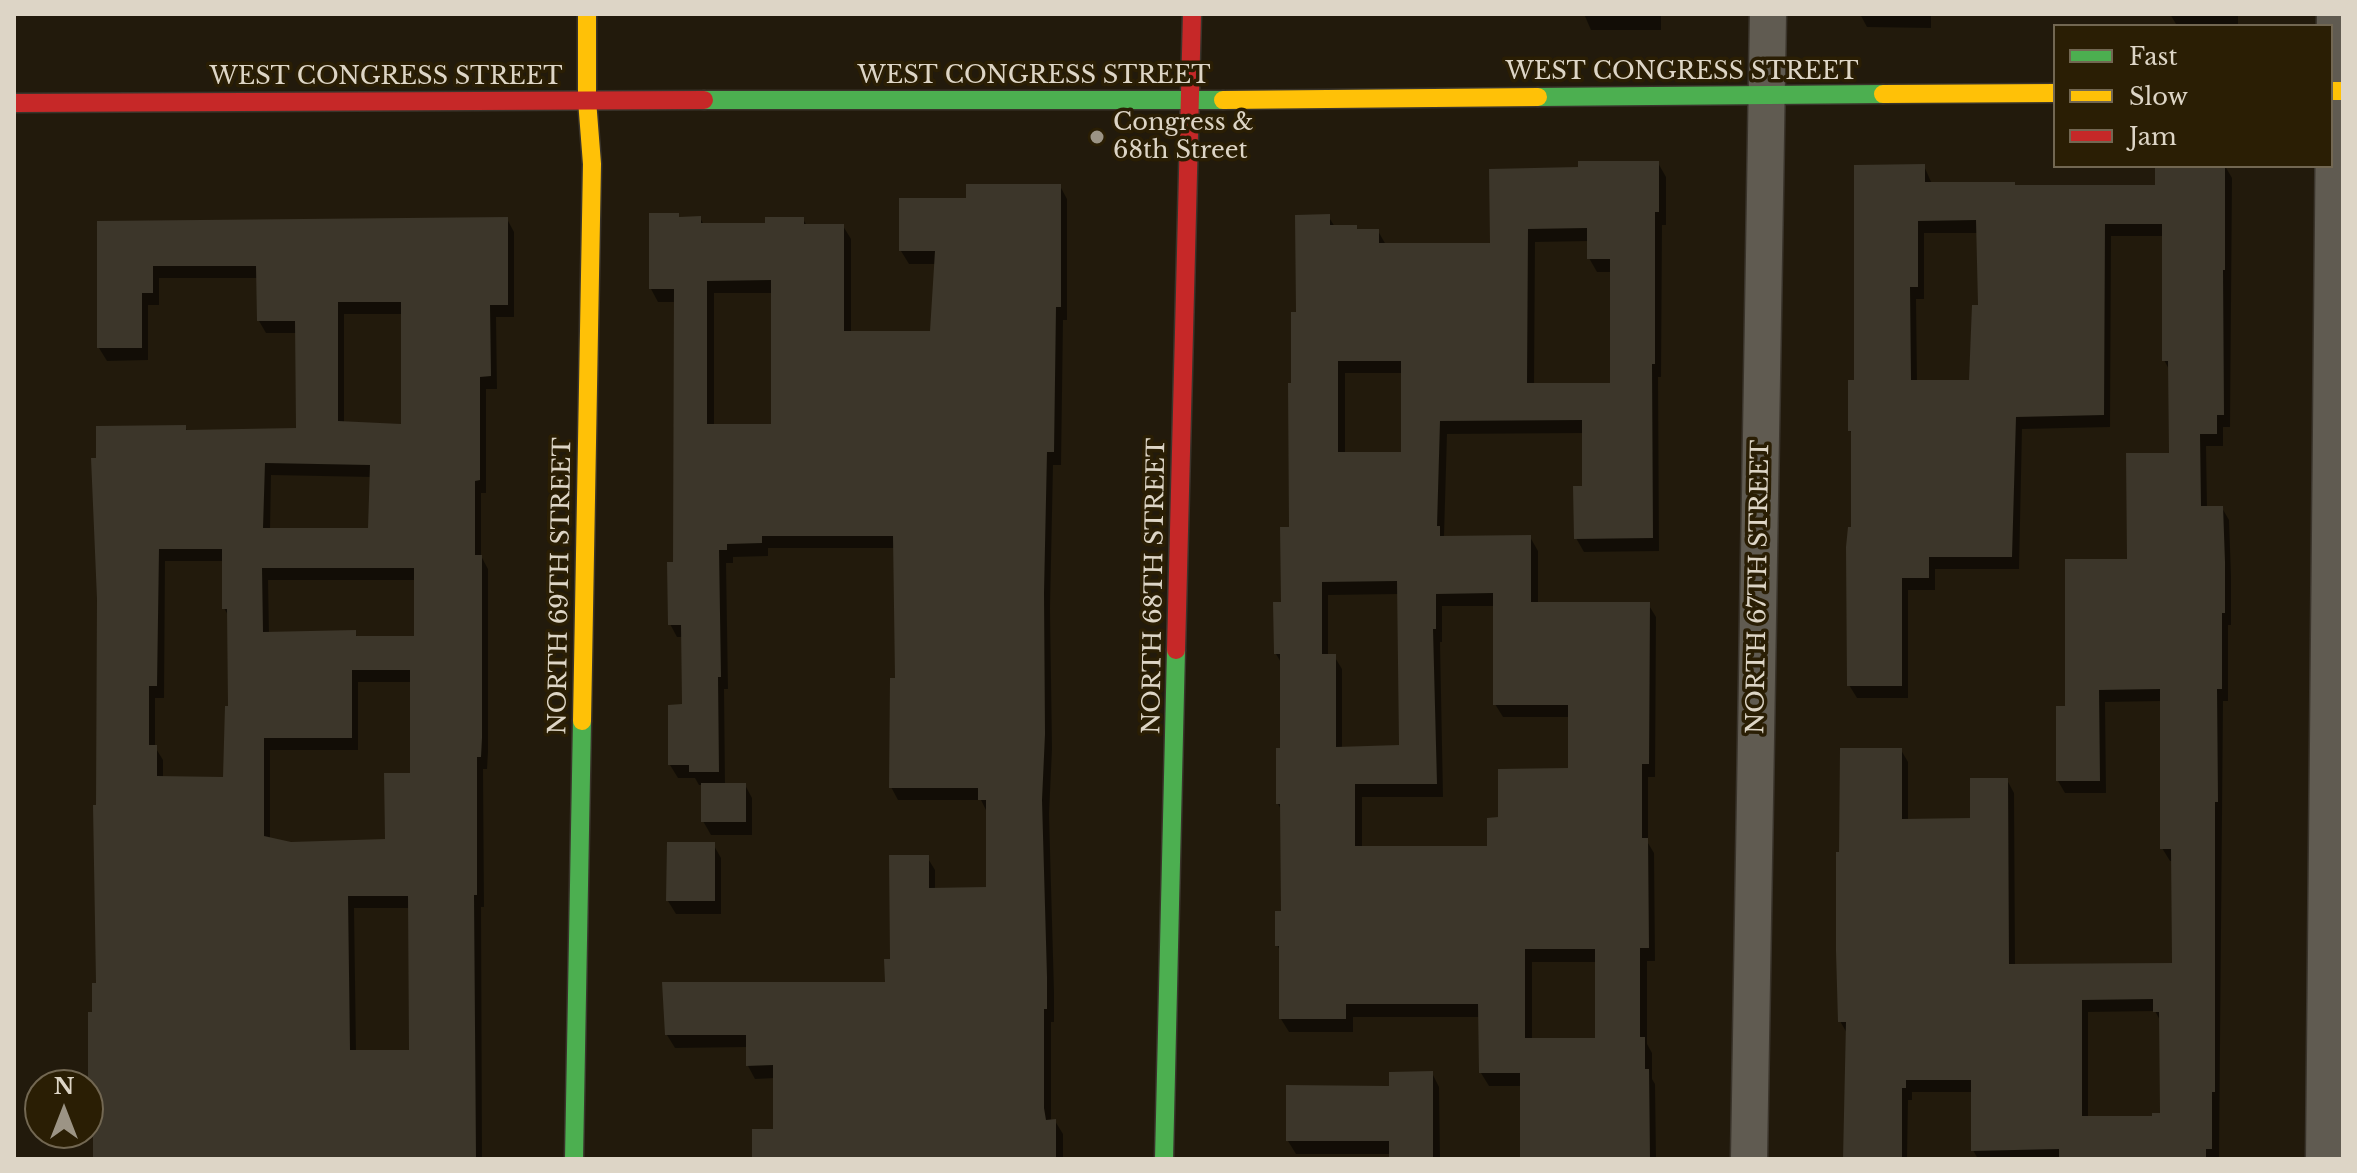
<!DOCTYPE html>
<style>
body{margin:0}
#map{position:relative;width:2357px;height:1173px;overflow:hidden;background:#221a0c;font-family:"Libre Baskerville",serif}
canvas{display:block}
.frame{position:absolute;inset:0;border:16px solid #ddd5c6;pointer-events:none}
.legend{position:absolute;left:2053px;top:24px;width:280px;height:144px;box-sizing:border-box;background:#2a1e04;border:2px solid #726752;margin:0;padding:10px 14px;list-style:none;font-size:24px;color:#ddd5c6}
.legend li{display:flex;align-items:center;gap:16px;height:40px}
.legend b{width:40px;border:2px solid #726752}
.north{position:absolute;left:24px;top:1069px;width:80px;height:80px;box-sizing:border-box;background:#2a1e04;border:2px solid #726752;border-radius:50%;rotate:0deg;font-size:22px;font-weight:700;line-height:32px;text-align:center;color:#ddd5c6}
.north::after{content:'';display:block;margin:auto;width:28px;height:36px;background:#9c9485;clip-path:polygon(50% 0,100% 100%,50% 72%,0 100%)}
</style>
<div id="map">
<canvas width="2357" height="1173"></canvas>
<div class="frame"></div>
<ul class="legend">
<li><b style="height:10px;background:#4caf50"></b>Fast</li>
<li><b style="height:10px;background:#ffc107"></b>Slow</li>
<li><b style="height:10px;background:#c62828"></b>Jam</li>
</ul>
<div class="north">N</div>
</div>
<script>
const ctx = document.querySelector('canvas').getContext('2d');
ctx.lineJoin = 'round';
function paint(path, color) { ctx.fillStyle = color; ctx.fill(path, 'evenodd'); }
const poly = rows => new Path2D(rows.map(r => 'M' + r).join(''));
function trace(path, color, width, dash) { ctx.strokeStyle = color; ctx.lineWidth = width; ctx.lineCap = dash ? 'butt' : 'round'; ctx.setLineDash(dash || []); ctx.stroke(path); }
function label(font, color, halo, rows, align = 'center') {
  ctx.font = font + ' "Libre Baskerville",serif'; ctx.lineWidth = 7; ctx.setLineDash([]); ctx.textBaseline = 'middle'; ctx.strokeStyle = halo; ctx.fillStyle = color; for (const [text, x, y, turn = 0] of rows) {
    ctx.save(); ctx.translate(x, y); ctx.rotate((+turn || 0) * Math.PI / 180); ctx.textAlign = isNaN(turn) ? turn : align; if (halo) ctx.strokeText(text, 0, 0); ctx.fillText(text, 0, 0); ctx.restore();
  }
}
paint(poly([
 [1584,14,1661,14,1661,30,1591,30],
 [1860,14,1931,14,1931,28,1867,27],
 [2170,14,2238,14,2238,26,2176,24],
 [1658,163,1666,177,1666,225,1662,225,1661,377,1658,377,1659,551,1584,552,1576,538,1584,488,1584,433,1447,434,1444,536,1530,537,1538,551,1538,604,1648,604,1656,617,1655,777,1648,777,1648,843,1654,853,1655,961,1647,961,1647,1044,1652,1053,1652,1079,1655,1084,1656,1159,1522,1159,1522,1086,1489,1086,1481,1073,1481,1017,1353,1017,1353,1032,1289,1032,1281,1019,1281,952,1277,945,1283,913,1282,811,1278,804,1282,750,1282,664,1276,654,1291,529,1293,385,1298,314,1328,216,1335,227,1356,227,1359,231,1378,231,1386,245,1492,245,1580,169],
 [1589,241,1589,258,1597,272,1612,272,1612,385,1534,385,1535,242],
 [1345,373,1403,373,1403,454,1345,454],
 [1399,594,1401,747,1342,749,1342,669,1334,656,1328,656,1328,595],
 [1442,606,1495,606,1495,704,1503,717,1570,717,1570,770,1500,819,1489,848,1362,848,1362,797,1443,797,1440,642,1442,642],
 [1532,962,1597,962,1597,1040,1532,1040],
 [1924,166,1932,184,2157,187,2157,166,2225,166,2232,178,2230,427,2223,427,2223,446,2206,446,2207,508,2222,508,2229,520,2231,576,2231,625,2228,625,2228,701,2223,701,2219,1159,1978,1159,1973,1150,1973,1092,1912,1092,1912,1100,1908,1100,1907,1159,1845,1159,1848,1035,1840,1021,1901,750,1908,762,1908,821,1972,820,2007,780,2014,793,2015,966,2174,965,2173,861,2170,861,2162,848,2162,701,2105,702,2106,793,2065,793,2058,781,2067,708,2171,455,2170,371,2164,360,2164,236,2111,236,2110,427,2022,429,2019,569,1935,569,1935,590,1908,590,1908,698,1857,698,1849,685,1853,529,1853,437,1850,430,1856,382],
 [1924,233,1978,233,1980,307,1974,382,1917,382,1916,299,1924,299],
 [2155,1011,2161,1022,2162,1115,2154,1118,2088,1118,2088,1012],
 [1060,186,1067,199,1067,320,1063,320,1061,465,1053,465,1050,608,1052,749,1049,814,1054,992,1054,1022,1051,1022,1051,1121,1055,1121,1063,1134,1063,1159,754,1159,754,1131,775,1131,775,1078,755,1079,748,1066,748,1047,675,1048,667,1035,887,984,927,857,935,870,935,890,988,889,988,814,981,800,898,800,891,787,897,680,895,548,768,548,768,556,733,557,733,563,726,563,728,689,724,689,725,785,745,785,752,798,752,835,711,835,703,821,703,785,699,785,695,778,678,778,670,765,684,706,684,637,677,637,670,624,675,564,676,302,658,302,651,289,678,215,680,219,700,218,704,225,767,225,803,219,807,226,843,226,851,239,851,333,932,333,937,264,909,264,901,251,968,200],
 [714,293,773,293,773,426,714,426],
 [507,219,514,232,514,317,496,317,497,389,486,389,486,493,481,493,481,556,488,569,488,752,487,769,483,769,484,907,481,907,482,1159,95,1159,95,1118,90,1109,98,985,98,807,185,427,188,432,298,430,297,333,266,333,259,321,258,278,159,278,159,305,148,305,148,360,107,361,99,348,99,223],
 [344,314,403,314,403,426,344,423],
 [271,475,371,477,370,530,270,530],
 [165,561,224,561,224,608,229,617,230,708,225,779,163,778,163,760,155,747,155,698,164,698],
 [268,580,416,580,416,638,358,638,354,632,269,634],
 [358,682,412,682,412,775,387,841,270,844,270,750,358,750],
 [354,908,410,908,411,1052,356,1052],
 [713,844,721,858,721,914,676,914,668,901],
 [1432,1073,1439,1087,1440,1159,1392,1159,1391,1154,1296,1154,1288,1141]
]), '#0007');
paint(poly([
 [1578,161,1659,161,1659,212,1655,212,1655,364,1652,364,1653,538,1574,539,1573,486,1582,486,1582,420,1440,421,1437,526,1440,526,1440,536,1531,535,1531,602,1650,602,1649,764,1642,764,1642,838,1648,838,1649,948,1640,948,1640,1037,1645,1037,1645,1069,1649,1069,1650,1159,1520,1159,1520,1073,1479,1073,1478,1004,1346,1004,1346,1019,1279,1019,1279,946,1275,946,1275,911,1281,911,1280,804,1276,804,1276,748,1280,748,1280,654,1274,654,1273,602,1281,602,1280,527,1289,527,1288,383,1291,383,1291,312,1296,312,1295,215,1330,214,1330,225,1357,225,1357,229,1379,229,1379,243,1490,243,1489,169,1578,167],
 [1587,228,1587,259,1610,259,1610,383,1527,383,1528,229],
 [1338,361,1401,361,1401,452,1338,452],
 [1397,581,1399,745,1336,747,1336,654,1322,654,1322,582],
 [1493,593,1493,705,1568,705,1568,768,1498,769,1498,817,1487,818,1487,846,1355,846,1355,784,1437,784,1433,629,1436,629,1436,594],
 [1525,949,1595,949,1595,1038,1525,1038],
 [1925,164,1925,182,2015,182,2015,185,2155,185,2155,166,2225,166,2225,270,2223,270,2224,415,2217,415,2217,434,2200,434,2201,506,2223,506,2225,562,2225,613,2222,613,2222,689,2217,689,2218,802,2215,802,2215,1092,2212,1092,2212,1149,2206,1149,2206,1159,2059,1158,2059,1149,1971,1151,1971,1080,1906,1080,1906,1088,1902,1088,1902,1159,1843,1159,1846,1022,1838,1022,1836,951,1836,852,1839,852,1840,748,1902,748,1902,819,1970,818,1970,778,2008,778,2009,964,2172,963,2171,849,2160,849,2160,689,2099,690,2100,781,2056,781,2056,706,2065,706,2065,559,2127,559,2126,453,2169,453,2168,361,2162,361,2162,224,2105,224,2104,415,2016,417,2012,557,1929,557,1929,578,1902,578,1902,686,1847,686,1846,547,1848,527,1851,527,1851,431,1848,431,1848,380,1854,380,1854,165],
 [1976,220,1978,305,1972,305,1969,380,1911,380,1910,287,1918,287,1918,221],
 [2153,999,2153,1012,2159,1012,2160,1113,2152,1113,2152,1116,2082,1116,2082,1000],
 [966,184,1061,184,1061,307,1056,307,1054,452,1047,452,1044,593,1045,734,1042,800,1047,977,1047,1009,1044,1009,1044,1108,1046,1120,1056,1119,1056,1158,752,1159,752,1129,773,1129,773,1065,746,1066,746,1035,665,1035,662,982,885,982,884,959,890,959,889,855,929,855,929,888,986,887,986,800,978,800,978,788,889,788,890,678,895,678,893,536,762,536,762,543,727,544,727,550,719,550,721,677,718,677,719,772,689,772,689,765,668,765,668,705,682,704,681,625,668,625,667,562,673,562,674,289,649,289,649,213,679,213,679,217,701,216,701,223,765,223,765,217,804,217,804,224,844,224,844,331,930,331,935,251,899,251,899,198,966,198],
 [771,280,771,424,707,424,707,281],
 [508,217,508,305,490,305,491,376,480,377,480,480,475,481,475,555,482,555,482,738,481,757,477,757,477,895,474,895,476,1159,93,1159,93,1110,88,1110,88,1012,92,1012,92,983,96,983,93,805,96,805,97,599,91,458,96,458,96,426,186,425,186,430,296,428,295,321,257,321,256,266,153,266,153,293,142,293,142,348,97,348,97,221],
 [338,302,401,302,401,424,338,421],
 [265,463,370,465,368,528,263,528],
 [159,549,222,549,222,609,227,609,228,706,225,706,223,777,157,776,157,745,149,745,149,686,157,686],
 [262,568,414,568,414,636,356,636,356,630,263,632],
 [352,670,410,670,410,773,384,773,385,839,291,842,264,836,264,738,352,738],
 [348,896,408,896,409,1050,350,1050],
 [701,783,746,783,746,822,701,822],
 [667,842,715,842,715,901,666,901],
 [1433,1071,1433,1158,1389,1158,1389,1141,1286,1141,1286,1085,1389,1086,1389,1072]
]), '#3c362a');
const street = poly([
 [1749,1159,1768,14],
 [2324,1159,2335,14]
]);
const fast = poly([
 [1538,97,1883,94],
 [704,100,1223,100],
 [574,1159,582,721],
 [1164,1159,1176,650]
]);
const slow = poly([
 [2331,91,2343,91],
 [1883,94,2055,93],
 [1223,100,1538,97],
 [582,721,592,164,587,100,587,14]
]);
const jam = poly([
 [14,103,704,100],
 [1176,650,1192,14]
]);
trace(street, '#3a342b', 39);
trace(fast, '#3a342b', 21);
trace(slow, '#3a342b', 21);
trace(jam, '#3a342b', 21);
trace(street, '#605b51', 36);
trace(fast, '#4caf50', 18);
trace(slow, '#ffc107', 18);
trace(jam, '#c62828', 18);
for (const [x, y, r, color] of [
 [1097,137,8,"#9c9485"]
]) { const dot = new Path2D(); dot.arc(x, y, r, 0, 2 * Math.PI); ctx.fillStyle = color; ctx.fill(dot); trace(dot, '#2a1e04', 3); }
label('24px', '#ddd5c6', '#2a1e04', [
 ["WEST CONGRESS STREET",1682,72],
 ["WEST CONGRESS STREET",1034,76],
 ["WEST CONGRESS STREET",386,77],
 ["NORTH 69TH STREET",561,586,-89],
 ["NORTH 68TH STREET",1155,586,-89],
 ["NORTH 67TH STREET",1759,587,-89]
]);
label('24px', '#ddd5c6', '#2a1e04', [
 ["Congress &",1113,123],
 ["68th Street",1113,151]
], 'left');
</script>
